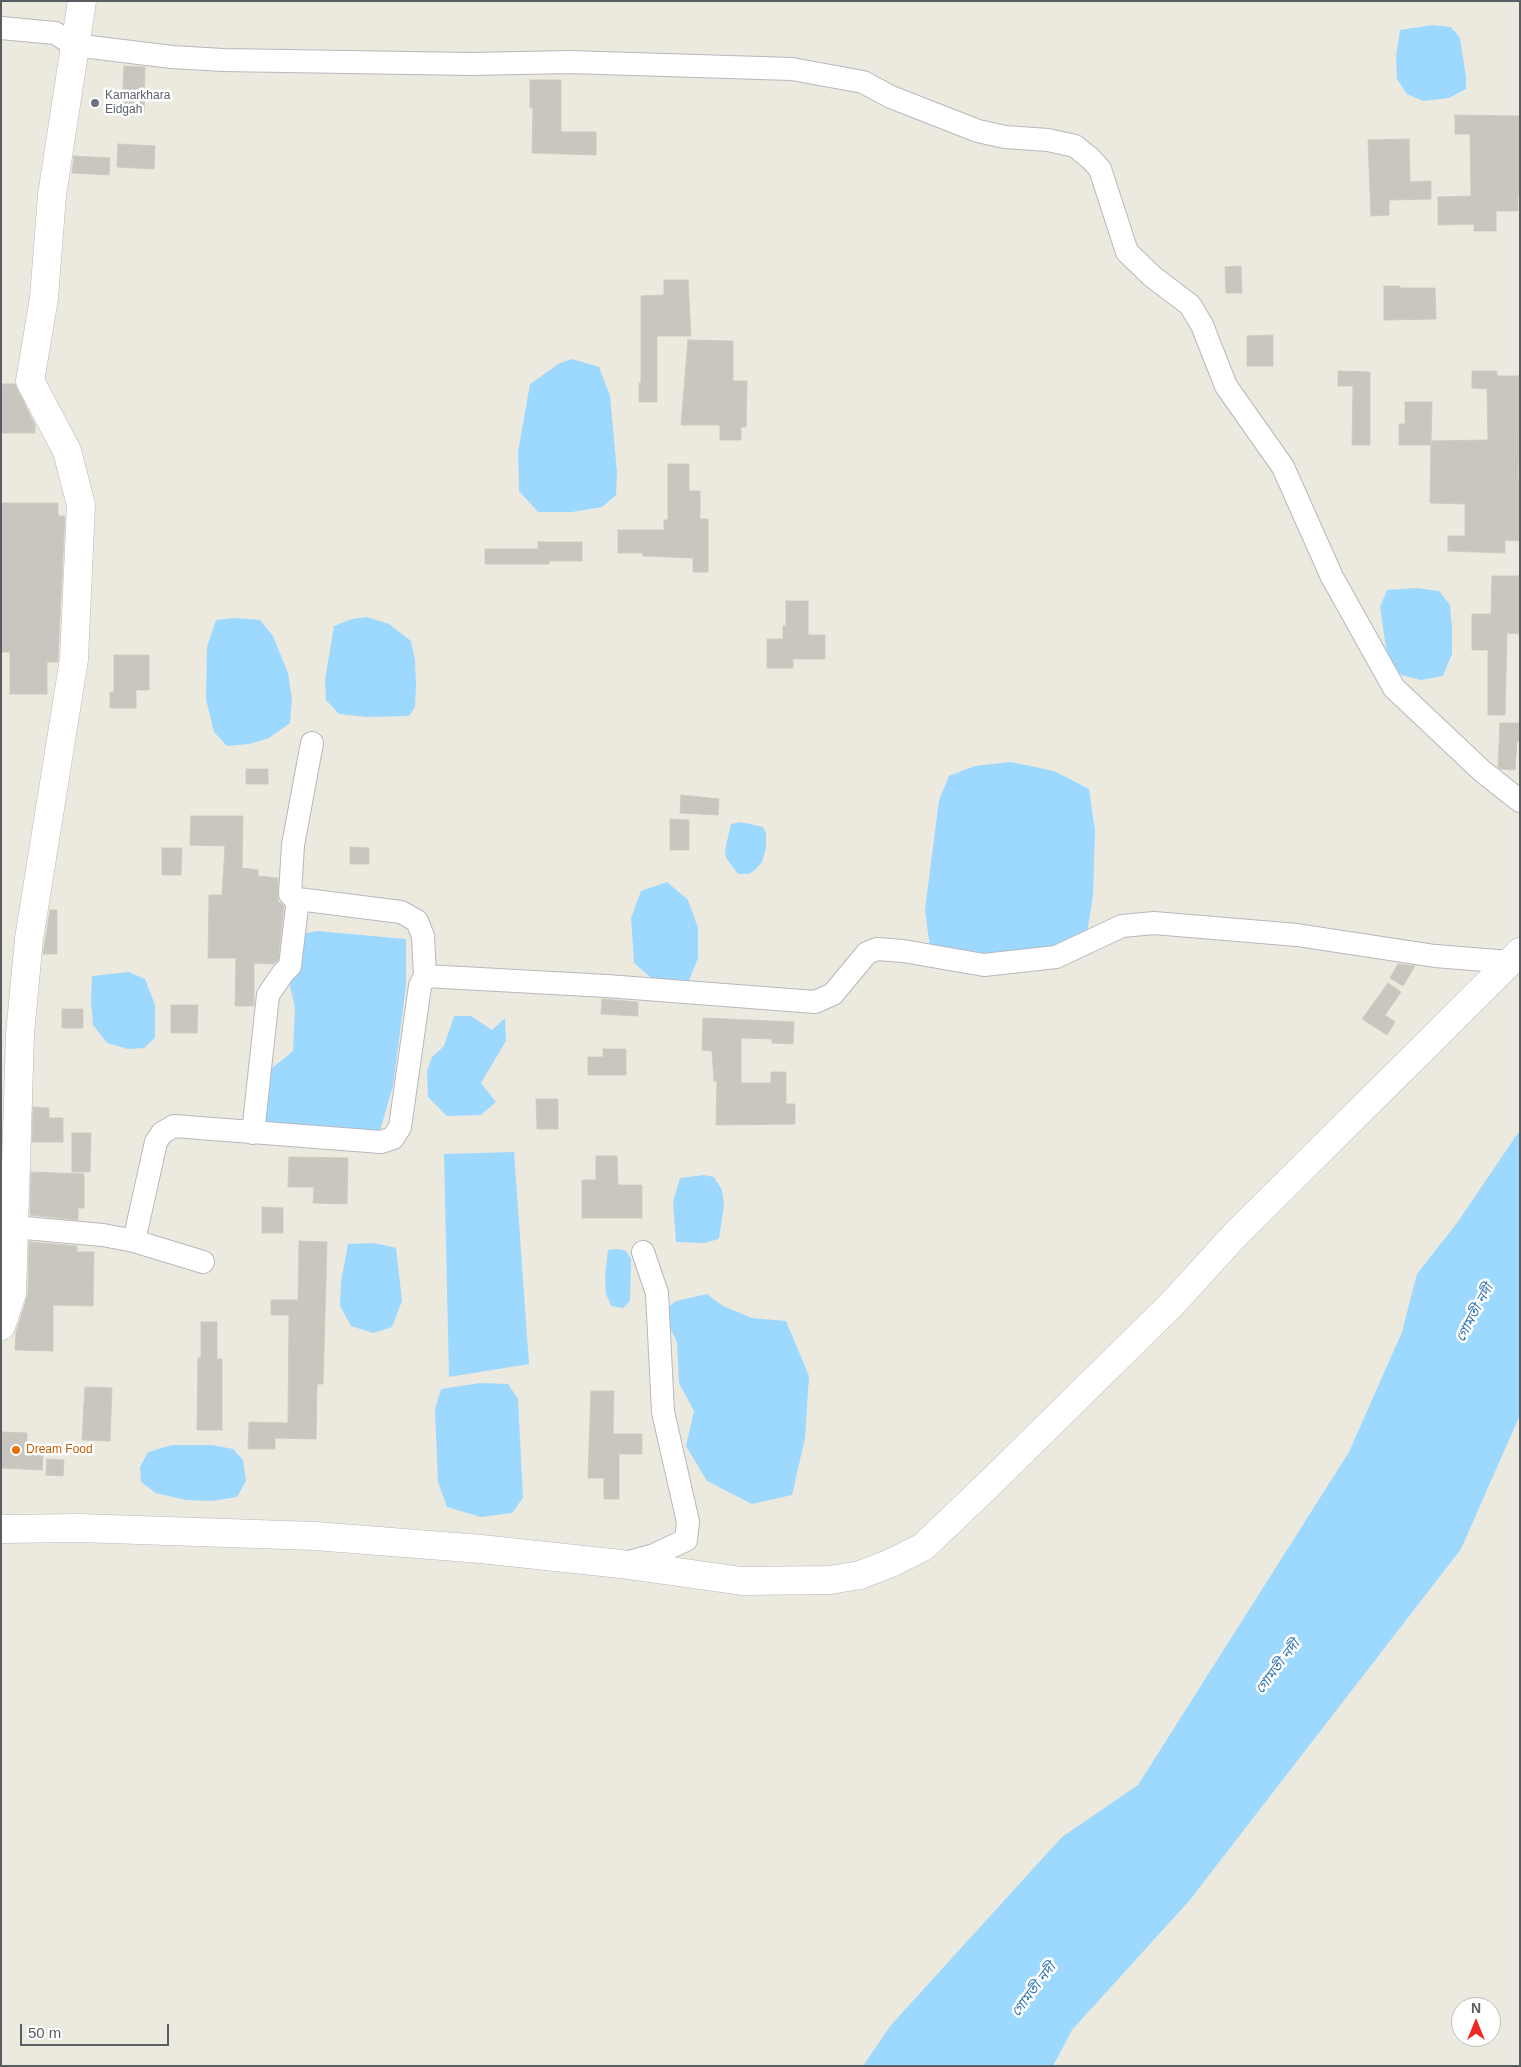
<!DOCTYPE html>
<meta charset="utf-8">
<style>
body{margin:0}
#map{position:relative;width:1521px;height:2067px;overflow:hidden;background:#ece9df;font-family:Helvetica,sans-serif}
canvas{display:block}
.frame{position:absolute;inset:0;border:2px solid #585d61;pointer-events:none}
.north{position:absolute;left:1451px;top:1997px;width:50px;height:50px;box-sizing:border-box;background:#fff;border:1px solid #bcbec0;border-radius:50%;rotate:0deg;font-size:14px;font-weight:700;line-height:20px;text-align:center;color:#585d61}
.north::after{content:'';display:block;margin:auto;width:18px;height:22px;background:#ef2823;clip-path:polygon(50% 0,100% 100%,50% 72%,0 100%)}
.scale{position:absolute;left:20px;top:2024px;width:149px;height:22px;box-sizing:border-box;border:2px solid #585d61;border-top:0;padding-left:6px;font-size:15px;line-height:18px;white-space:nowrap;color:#585d61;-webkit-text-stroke:4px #fff;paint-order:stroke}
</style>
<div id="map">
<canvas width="1521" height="2067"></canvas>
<div class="frame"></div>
<div class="north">N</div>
<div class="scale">50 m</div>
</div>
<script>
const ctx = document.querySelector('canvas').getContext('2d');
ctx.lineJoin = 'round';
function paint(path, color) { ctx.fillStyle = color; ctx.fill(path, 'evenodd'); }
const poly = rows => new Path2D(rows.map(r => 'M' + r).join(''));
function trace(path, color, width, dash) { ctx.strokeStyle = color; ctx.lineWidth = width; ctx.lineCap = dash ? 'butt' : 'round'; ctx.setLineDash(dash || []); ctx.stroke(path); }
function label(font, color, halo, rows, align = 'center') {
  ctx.font = font + ' Helvetica,"Noto Sans Bengali",sans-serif'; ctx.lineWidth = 5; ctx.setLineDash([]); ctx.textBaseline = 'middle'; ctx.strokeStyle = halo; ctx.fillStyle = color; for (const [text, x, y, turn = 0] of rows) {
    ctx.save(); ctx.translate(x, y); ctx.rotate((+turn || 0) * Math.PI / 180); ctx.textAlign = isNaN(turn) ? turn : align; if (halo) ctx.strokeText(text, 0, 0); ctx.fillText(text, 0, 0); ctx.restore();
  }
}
paint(poly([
 [1433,25,1451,27,1460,38,1466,77,1466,89,1449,98,1423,101,1407,94,1397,79,1396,56,1400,30],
 [572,359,599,367,610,396,617,472,616,495,602,507,572,512,538,512,519,491,518,452,530,384,560,363],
 [1416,588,1439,591,1450,605,1452,627,1452,654,1443,676,1421,680,1401,675,1387,655,1380,607,1387,590],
 [367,617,389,624,411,641,415,660,416,686,415,707,409,716,367,717,339,714,326,700,325,680,334,626,352,619],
 [235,618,260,620,273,636,288,673,292,700,290,723,269,738,249,744,227,746,214,732,206,699,207,647,216,620],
 [1011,762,1054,771,1089,789,1095,830,1093,896,1087,933,1037,958,978,958,930,948,925,910,939,800,949,776,975,766],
 [741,822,763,827,766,833,766,848,762,862,755,870,749,874,738,874,726,858,725,850,731,824],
 [667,882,688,900,698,928,698,958,688,983,656,982,634,963,631,918,641,891],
 [317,931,406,939,406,986,393,1086,379,1134,262,1129,266,1073,293,1051,295,1007,290,986,296,935],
 [129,972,145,979,155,1005,155,1038,144,1048,128,1049,107,1043,93,1025,91,1000,92,976],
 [454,1016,471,1016,492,1030,505,1018,506,1041,481,1083,496,1102,481,1115,447,1116,428,1097,427,1071,432,1057,444,1046],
 [1520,1130,1520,1415,1461,1549,1189,1901,1072,2030,1053,2066,863,2066,891,2025,1062,1837,1138,1785,1349,1452,1402,1332,1417,1274,1457,1223],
 [514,1152,529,1364,449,1377,444,1154],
 [704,1175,714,1177,722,1190,724,1205,719,1239,704,1243,676,1242,673,1202,680,1178],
 [374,1243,396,1248,402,1301,392,1327,373,1333,351,1326,340,1306,341,1282,348,1244],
 [618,1249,626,1251,631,1259,630,1301,623,1308,611,1306,606,1294,605,1277,608,1250],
 [707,1294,723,1306,752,1318,786,1321,809,1376,805,1438,792,1495,752,1504,707,1481,686,1446,694,1411,679,1383,677,1342,662,1312,676,1301],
 [480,1383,508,1384,518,1399,523,1498,512,1513,481,1517,447,1507,438,1482,435,1409,441,1389],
 [172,1445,212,1445,233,1449,243,1460,246,1481,237,1497,212,1501,186,1500,156,1493,141,1482,140,1467,148,1452]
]), '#9dd9ff');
const building = poly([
 [124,66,145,67,144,113,122,112,124,66],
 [530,80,561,80,561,132,596,132,596,155,532,153,533,108,530,108,530,80],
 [1455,115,1520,116,1520,194,1518,194,1518,211,1496,211,1496,231,1474,231,1474,224,1438,225,1438,197,1471,196,1470,134,1455,134,1455,115],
 [1409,139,1410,182,1431,181,1431,199,1389,200,1389,215,1371,216,1368,140,1409,139],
 [118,144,155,146,154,169,117,167,118,144],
 [74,156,110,158,109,175,72,173,74,156],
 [1241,266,1242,293,1226,293,1225,267,1241,266],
 [664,280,688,280,691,336,657,336,657,402,639,402,639,383,641,383,641,296,664,295,664,280],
 [1384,286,1400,286,1400,288,1435,288,1436,319,1384,320,1384,286],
 [1273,335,1273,366,1247,366,1247,336,1273,335],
 [688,340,733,341,733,381,747,381,746,427,741,427,741,440,720,440,720,425,681,425,688,340],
 [1338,371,1370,372,1370,445,1352,445,1353,386,1338,386,1338,371],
 [1472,371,1497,371,1497,376,1520,376,1518,479,1520,479,1520,541,1505,540,1505,553,1448,551,1448,536,1465,536,1465,504,1430,503,1431,441,1488,440,1487,389,1472,388,1472,371],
 [1,384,15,384,35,425,35,433,1,433,1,384],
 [1405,402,1432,402,1431,445,1399,445,1399,424,1405,424,1405,402],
 [668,464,689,464,689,491,700,491,700,519,708,519,708,572,693,572,693,558,643,556,643,553,618,553,618,530,664,530,664,520,668,520,668,464],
 [1,503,58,503,58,516,65,516,58,657,58,662,47,662,47,694,10,694,10,652,1,652,1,503],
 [538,542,582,542,582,561,549,561,549,564,485,564,485,549,538,549,538,542],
 [1492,576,1520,576,1520,634,1507,633,1505,715,1488,715,1488,650,1472,650,1472,614,1491,614,1492,576],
 [786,601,808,601,808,635,825,635,825,659,793,659,793,668,767,668,767,639,783,639,783,626,786,626,786,601],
 [114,655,149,655,149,690,136,690,136,708,110,708,110,692,114,692,114,655],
 [1500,723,1520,723,1520,741,1517,741,1515,770,1500,769,1498,767,1500,723],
 [246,769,268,769,268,784,246,784,246,769],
 [681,795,719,799,718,815,680,813,681,795],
 [191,816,243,816,242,868,258,870,258,876,278,878,278,901,284,906,278,960,273,964,254,963,254,1006,235,1006,236,958,208,958,209,895,222,895,225,846,190,845,191,816],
 [670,819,689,820,689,850,670,850,670,819],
 [350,847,369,848,369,864,350,864,350,847],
 [162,848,182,848,181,875,162,875,162,848],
 [50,910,57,910,57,954,43,954,50,910],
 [1398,964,1415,966,1403,986,1390,978,1398,964],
 [1388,983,1401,992,1385,1015,1395,1022,1387,1035,1362,1019,1388,983],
 [602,999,638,1002,638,1016,601,1014,602,999],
 [171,1005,198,1005,197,1033,171,1033,171,1005],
 [62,1009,83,1009,83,1028,62,1028,62,1009],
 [703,1018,794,1022,793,1044,772,1043,772,1039,741,1038,741,1083,771,1083,771,1072,786,1072,786,1104,795,1104,795,1124,716,1125,717,1081,714,1081,712,1051,702,1050,703,1018],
 [603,1049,626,1049,626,1075,588,1075,588,1057,603,1057,603,1049],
 [536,1099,558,1099,558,1129,537,1129,536,1099],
 [33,1107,49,1108,49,1118,63,1118,63,1142,32,1142,33,1107],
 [72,1133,91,1133,90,1172,72,1172,72,1133],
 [596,1156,617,1156,618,1185,642,1185,642,1218,582,1218,582,1180,596,1180,596,1156],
 [289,1157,348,1158,347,1204,313,1203,314,1187,288,1187,289,1157],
 [31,1172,84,1174,84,1208,78,1208,78,1220,30,1215,31,1172],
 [262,1207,283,1208,283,1233,262,1233,262,1207],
 [299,1241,327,1242,323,1384,317,1384,316,1439,275,1438,275,1449,248,1449,249,1422,288,1423,289,1315,271,1315,271,1300,298,1300,299,1241],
 [29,1242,77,1246,77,1252,94,1252,93,1306,53,1305,53,1351,15,1350,16,1332,28,1294,29,1242],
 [201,1322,217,1322,217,1359,222,1359,222,1430,197,1430,198,1358,201,1358,201,1322],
 [85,1387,112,1388,110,1441,82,1440,85,1387],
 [591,1391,614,1391,613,1434,642,1434,642,1454,619,1454,619,1499,604,1499,604,1478,588,1478,591,1391],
 [1,1432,27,1433,26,1452,43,1453,42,1470,1,1468,1,1432],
 [47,1459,64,1460,63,1476,46,1475,47,1459]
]);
paint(building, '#c9c5bf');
trace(building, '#d1cabe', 1);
const minor = poly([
 [1,28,55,33,74,45,172,57,223,60,472,64,569,62,792,69,863,82,891,97,978,131,1005,137,1048,140,1075,146,1091,159,1100,169,1127,252,1153,277,1190,305,1202,325,1226,386,1283,467,1332,577,1394,688,1482,771,1520,801],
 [312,743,293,845,290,894,293,897,298,899,401,912,417,921,423,936,425,976],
 [253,1133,268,995,283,973,290,966,298,899],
 [14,1227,103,1235,134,1241,203,1262],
 [134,1241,156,1142,162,1133,174,1126,381,1142,393,1138,400,1127,420,986,425,976,607,986,815,1002,833,994,867,953,877,949,903,951,984,965,1056,957,1122,926,1154,923,1297,935,1435,956,1510,962],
 [625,1563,654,1555,686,1540,688,1522,663,1412,657,1293,643,1252]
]);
const tertiary = poly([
 [1,1326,12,1293,20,1034,29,939,74,659,81,505,67,451,30,381,44,298,52,195,82,1],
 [1,1529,79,1528,315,1536,481,1549,621,1564,742,1581,830,1580,860,1575,891,1563,923,1547,987,1486,1172,1304,1235,1235,1520,952]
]);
trace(minor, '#b5b8bd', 24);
trace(tertiary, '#b5b8bd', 29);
trace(minor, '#fff', 22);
trace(tertiary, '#fff', 28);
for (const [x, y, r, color] of [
 [95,103,5,"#6b7280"],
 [16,1450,5,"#e8710a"]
]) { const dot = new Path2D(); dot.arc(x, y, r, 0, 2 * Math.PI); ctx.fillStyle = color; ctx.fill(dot); trace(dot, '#fff', 2); }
label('12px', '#5b616d', '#fff', [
 ["Kamarkhara",105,96],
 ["Eidgah",105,110]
], 'left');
label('12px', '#c56008', '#fff', [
 ["Dream Food",26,1450]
], 'left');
label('italic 14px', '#387bb4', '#fff', [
 ["গোমতী নদী",1475,1313,-62],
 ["গোমতী নদী",1278,1667,-53],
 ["গোমতী নদী",1034,1990,-53]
]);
</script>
